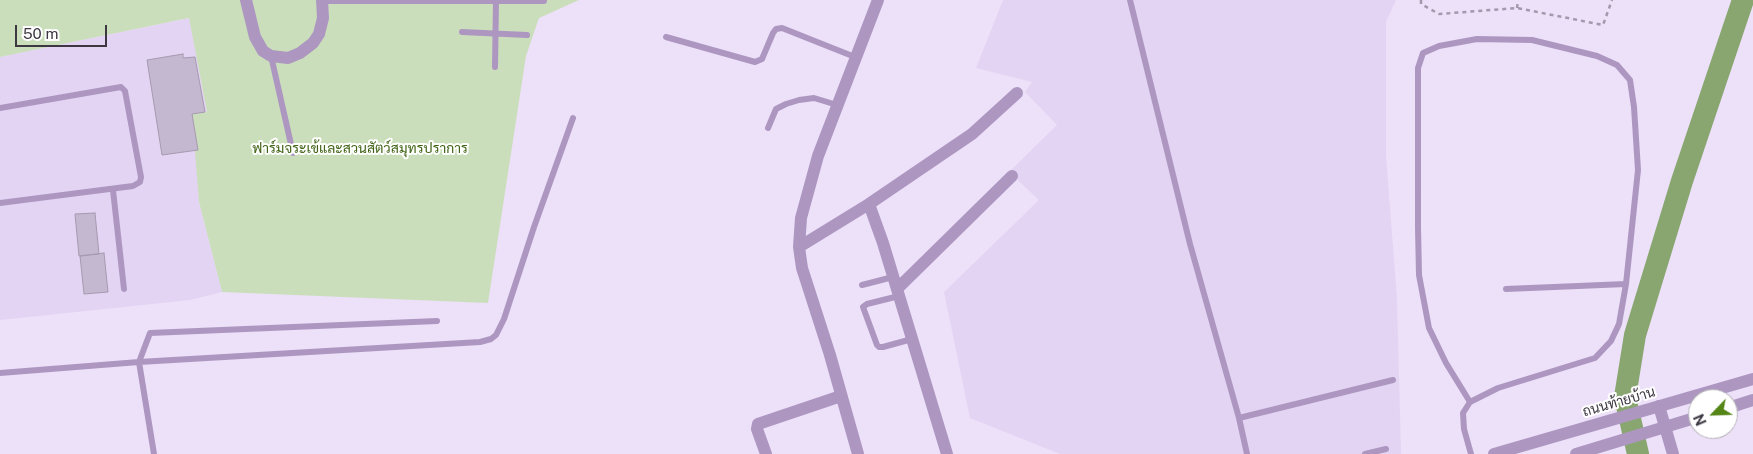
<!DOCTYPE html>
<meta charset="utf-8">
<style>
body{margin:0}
#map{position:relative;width:1753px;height:454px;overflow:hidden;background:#ede0f9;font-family:"Public Sans",sans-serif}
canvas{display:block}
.north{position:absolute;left:1688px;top:389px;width:50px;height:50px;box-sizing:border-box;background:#fff;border:1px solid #b1afb3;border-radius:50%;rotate:246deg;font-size:14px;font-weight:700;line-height:20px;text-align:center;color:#3c3741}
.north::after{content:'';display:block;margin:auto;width:18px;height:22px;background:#558517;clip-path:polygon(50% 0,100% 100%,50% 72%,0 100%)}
.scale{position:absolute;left:15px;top:25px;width:92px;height:22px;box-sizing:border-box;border:2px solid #3c3741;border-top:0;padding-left:6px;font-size:15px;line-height:18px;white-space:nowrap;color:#3c3741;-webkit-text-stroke:4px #fff;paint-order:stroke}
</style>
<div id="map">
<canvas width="1753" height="454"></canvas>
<div class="north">N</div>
<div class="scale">50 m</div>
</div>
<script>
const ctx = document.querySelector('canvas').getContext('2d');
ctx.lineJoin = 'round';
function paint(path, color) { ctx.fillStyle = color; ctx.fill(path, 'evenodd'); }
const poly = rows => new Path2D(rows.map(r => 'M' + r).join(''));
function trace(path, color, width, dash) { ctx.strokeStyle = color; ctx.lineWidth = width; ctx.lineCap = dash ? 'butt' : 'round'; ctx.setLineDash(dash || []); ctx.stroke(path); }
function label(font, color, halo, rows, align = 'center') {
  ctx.font = font + ' "Public Sans",Sarabun,sans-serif'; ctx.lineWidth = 4; ctx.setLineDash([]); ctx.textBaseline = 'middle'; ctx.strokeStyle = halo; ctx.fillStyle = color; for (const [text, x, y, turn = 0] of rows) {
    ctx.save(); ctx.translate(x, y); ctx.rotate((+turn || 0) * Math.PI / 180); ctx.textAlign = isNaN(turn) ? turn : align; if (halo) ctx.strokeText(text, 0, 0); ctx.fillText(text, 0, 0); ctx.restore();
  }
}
paint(poly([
 [1003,0,1396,0,1386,22,1386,156,1397,299,1401,454,1060,454,970,418,944,292,1039,200,1009,172,1057,125,1025,92,1032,82,976,68],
 [190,18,207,112,199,202,222,292,190,300,0,320,0,57]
]), '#e4d4f3');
paint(poly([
 [0,0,579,0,539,18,526,56,488,303,222,292,199,202,192,114,207,112,189,18,0,57]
]), '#cbdebc');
trace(poly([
 [1638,454,1625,397,1635,335,1682,181,1743,0]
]), '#89a670', 22);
const building = poly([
 [183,54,183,58,195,57,205,112,192,114,198,150,162,155,147,60,183,54],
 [95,213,99,254,79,256,75,214,95,213],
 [104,253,108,292,84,294,80,256,104,253]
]);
paint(building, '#c4b8d0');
trace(building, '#a69ab1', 1);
trace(poly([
 [1421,0,1421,4,1439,14,1517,8,1603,25,1612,0],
 [1517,8,1518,0]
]), '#a399ac', 2.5, [4, 4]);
trace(poly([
 [1130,0,1190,244,1239,418],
 [322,1,544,1,544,0],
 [462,32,527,35],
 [666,37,755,62,762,59,773,33,776,29,782,28,855,57],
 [271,56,293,153],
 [495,67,496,0],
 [0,108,121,87,125,91,141,177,140,182,133,186,0,203],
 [768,128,776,109,786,104,799,100,814,98,837,105],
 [113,190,124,289],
 [862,285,893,277],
 [1506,289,1626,284],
 [899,296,867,304,863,307,877,345,879,347,883,347,912,339],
 [0,373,139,362,480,342,491,339,496,335,504,319,534,227,573,118],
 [1470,402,1446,363,1429,328,1419,275,1418,228,1418,68,1423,53,1439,46,1477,39,1532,40,1597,56,1617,65,1630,80,1634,107,1638,170,1626,284,1619,324,1611,341,1595,358,1498,388,1470,402,1463,413,1464,429,1471,454],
 [154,454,139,362,150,333,437,321],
 [1247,454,1239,418,1393,380],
 [1365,454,1386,449]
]), '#ad97c1', 6);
trace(poly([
 [246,0,255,37,263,51,271,56,288,58,300,53,313,43,319,34,323,18,322,0],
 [869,204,883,243,947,454],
 [799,247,869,204,972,134,1017,93],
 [897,289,1012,176],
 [1659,406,1673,454],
 [766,454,757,429,758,424,841,396],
 [858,454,830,355,802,268,799,247,801,218,818,156,878,0]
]), '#ad97c1', 12);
trace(poly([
 [1728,408,1753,400],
 [1494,454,1753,379],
 [1576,454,1698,417]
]), '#ad97c1', 12);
label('14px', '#406315', '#fff', [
 ["ฟาร์มจระเข้และสวนสัตว์สมุทรปราการ",360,149]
]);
label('14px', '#3c3741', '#fff', [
 ["ถนนท้ายบ้าน",1619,402,-16]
]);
</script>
